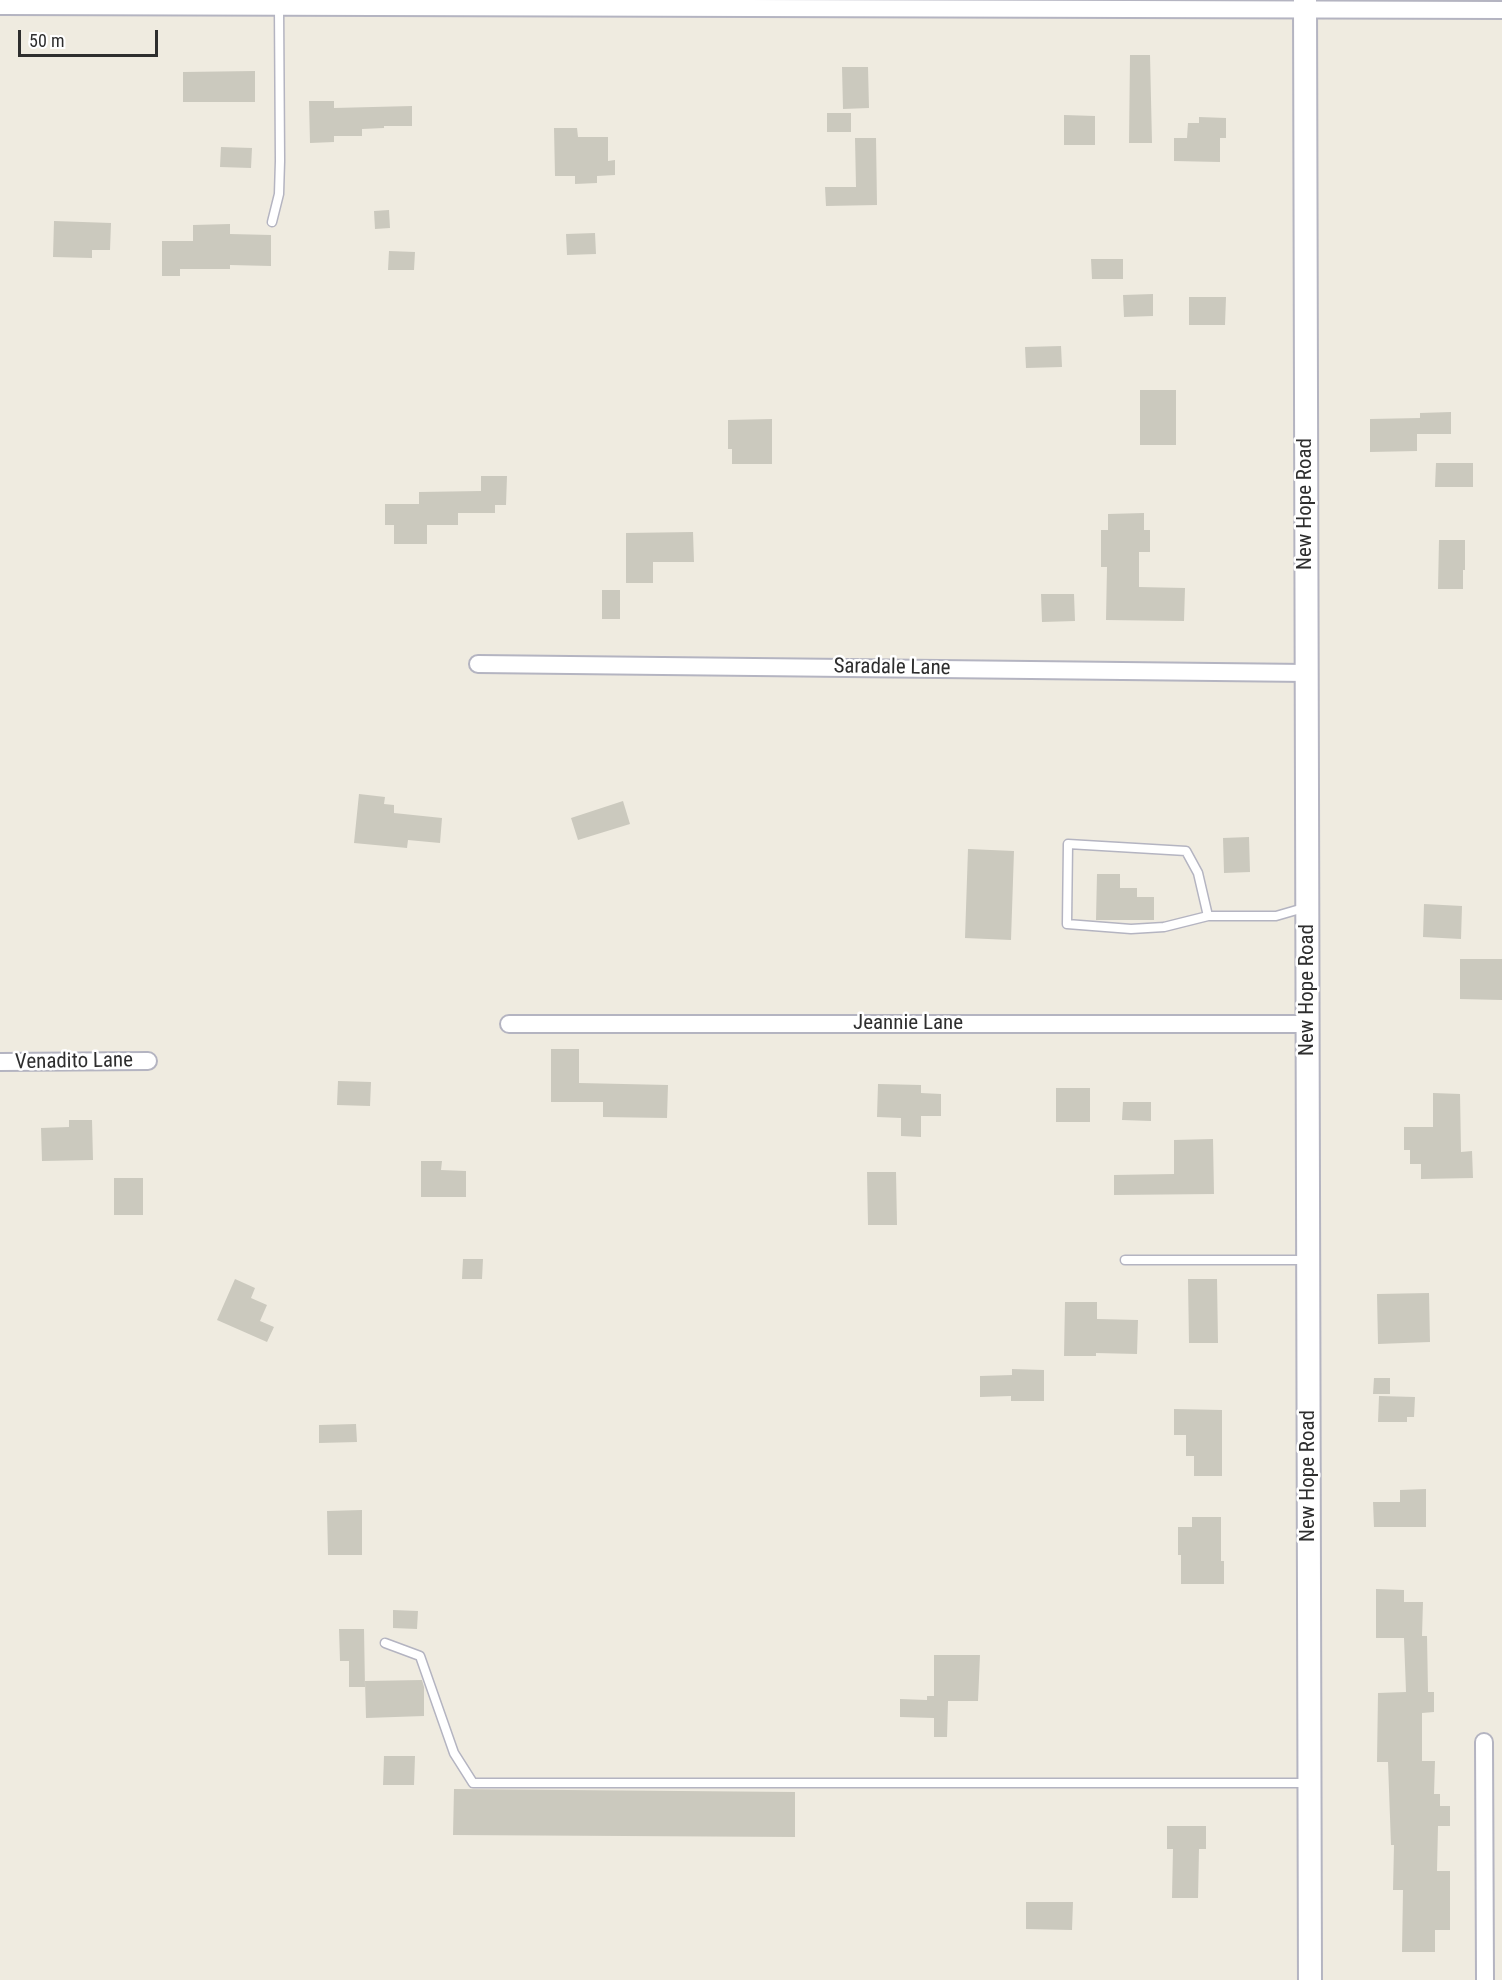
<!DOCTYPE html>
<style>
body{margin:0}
#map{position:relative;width:1502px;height:1980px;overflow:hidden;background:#efebe0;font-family:"Roboto Condensed",sans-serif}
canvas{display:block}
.scale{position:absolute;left:18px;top:30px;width:140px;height:27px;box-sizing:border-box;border:3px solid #2e2e2e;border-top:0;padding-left:8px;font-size:18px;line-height:21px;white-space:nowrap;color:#2e2e2e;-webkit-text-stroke:4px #fff;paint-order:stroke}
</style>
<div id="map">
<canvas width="1502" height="1980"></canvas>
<div class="scale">50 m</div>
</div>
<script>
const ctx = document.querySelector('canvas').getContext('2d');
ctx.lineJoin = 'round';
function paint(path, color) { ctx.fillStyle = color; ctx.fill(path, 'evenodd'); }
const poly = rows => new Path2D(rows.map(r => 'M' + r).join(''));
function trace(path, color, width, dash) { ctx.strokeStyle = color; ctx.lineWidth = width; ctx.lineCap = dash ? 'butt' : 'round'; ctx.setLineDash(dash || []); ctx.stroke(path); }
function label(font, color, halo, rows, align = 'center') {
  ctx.font = font + ' "Roboto Condensed",sans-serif'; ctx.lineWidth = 5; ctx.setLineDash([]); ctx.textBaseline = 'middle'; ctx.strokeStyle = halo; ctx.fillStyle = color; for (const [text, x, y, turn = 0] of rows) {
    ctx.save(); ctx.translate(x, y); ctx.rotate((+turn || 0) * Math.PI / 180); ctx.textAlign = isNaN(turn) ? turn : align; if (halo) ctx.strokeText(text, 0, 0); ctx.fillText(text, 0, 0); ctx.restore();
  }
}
paint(poly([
 [1130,55,1150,55,1152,143,1129,143],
 [842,67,868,67,869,108,843,109],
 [255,71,255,102,183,102,183,72],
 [309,101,334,101,334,108,412,106,412,126,384,126,384,128,362,129,362,136,334,136,334,142,310,143],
 [827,113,851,113,851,132,827,132],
 [1064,115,1095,116,1095,145,1064,145],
 [1199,117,1226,118,1226,138,1220,138,1220,162,1174,161,1174,138,1187,138,1188,123,1199,123],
 [554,128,577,128,578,137,608,137,608,161,615,160,615,175,597,176,597,183,575,184,575,176,555,176],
 [855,138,876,138,877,205,826,206,825,187,856,187],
 [221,147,252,148,251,168,220,167],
 [389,210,390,228,375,229,374,211],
 [54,221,111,223,110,250,92,250,92,258,53,257],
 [230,224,230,234,271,235,271,266,230,265,230,269,180,269,180,276,162,276,162,241,193,241,193,225],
 [595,233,596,254,567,255,566,234],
 [389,251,415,252,414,270,388,270],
 [1091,259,1123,259,1123,279,1092,279],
 [1153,294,1153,316,1124,317,1123,295],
 [1189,297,1226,297,1225,325,1189,325],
 [1061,346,1062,367,1026,368,1025,347],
 [1140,390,1176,390,1176,445,1140,445],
 [1451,412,1451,434,1417,434,1417,451,1370,452,1370,419,1420,418,1420,413],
 [772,419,772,464,732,464,732,449,728,449,728,420],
 [1436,463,1473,463,1473,487,1435,487],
 [481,476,507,476,506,505,495,505,495,513,458,513,458,525,427,525,427,544,394,544,394,525,385,525,385,504,419,504,419,492,481,491],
 [1144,513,1144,530,1150,530,1150,552,1139,552,1139,587,1185,588,1184,621,1106,620,1107,567,1101,567,1101,530,1108,530,1108,514],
 [693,532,694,562,653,562,653,583,626,583,626,533],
 [1439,540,1465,540,1465,570,1463,570,1463,589,1438,589],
 [602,590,620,590,620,619,602,619],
 [1041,594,1074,594,1075,621,1042,622],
 [359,794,385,797,384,804,394,805,394,813,442,818,440,843,408,840,407,848,354,843],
 [623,801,630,824,578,840,571,818],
 [1249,837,1250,872,1224,873,1223,838],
 [968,849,1014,851,1011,940,965,938],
 [1097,874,1120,874,1120,888,1137,888,1137,897,1154,897,1154,920,1096,920],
 [1424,904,1462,906,1461,939,1423,937],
 [1460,959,1502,959,1502,1000,1460,999],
 [551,1049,579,1049,579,1083,668,1085,667,1118,603,1117,603,1102,551,1102],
 [338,1081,371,1082,370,1106,337,1105],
 [878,1084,921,1085,921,1093,941,1094,941,1116,921,1116,921,1137,901,1136,901,1118,877,1117],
 [1056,1088,1090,1088,1090,1122,1056,1122],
 [1433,1093,1460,1094,1461,1152,1472,1151,1473,1178,1421,1179,1421,1164,1410,1164,1410,1150,1404,1150,1404,1127,1433,1127],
 [1123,1102,1151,1102,1151,1121,1122,1120],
 [69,1120,92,1120,93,1160,42,1161,41,1128,69,1127],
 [1213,1139,1214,1194,1114,1195,1114,1175,1174,1174,1174,1140],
 [421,1161,442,1161,441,1170,466,1171,466,1197,421,1197],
 [867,1172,896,1172,897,1225,868,1225],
 [114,1178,143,1178,143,1215,114,1215],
 [463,1259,483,1259,482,1279,462,1279],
 [235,1279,255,1288,251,1298,267,1305,260,1321,274,1327,267,1342,217,1320],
 [1188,1279,1217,1279,1218,1343,1189,1343],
 [1429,1293,1430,1342,1378,1344,1377,1294],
 [1065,1302,1097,1302,1097,1319,1138,1320,1137,1354,1096,1353,1096,1356,1064,1356],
 [1012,1369,1044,1370,1044,1401,1011,1401,1011,1396,980,1397,980,1376,1012,1375],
 [1374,1378,1390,1378,1390,1394,1373,1394],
 [1379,1396,1415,1397,1414,1417,1407,1417,1407,1422,1378,1422],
 [1174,1409,1222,1410,1222,1476,1194,1476,1194,1456,1186,1456,1186,1435,1174,1435],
 [356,1424,357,1442,319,1443,319,1425],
 [1426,1489,1426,1527,1374,1527,1373,1502,1400,1502,1400,1490],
 [362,1510,362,1555,328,1555,327,1511],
 [1192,1517,1221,1517,1221,1561,1224,1561,1224,1584,1181,1584,1181,1555,1178,1555,1178,1527,1192,1527],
 [1376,1589,1404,1590,1404,1602,1423,1602,1422,1636,1427,1636,1428,1692,1434,1692,1434,1712,1422,1713,1422,1761,1435,1761,1434,1794,1440,1794,1440,1806,1450,1806,1450,1826,1438,1826,1437,1871,1450,1871,1450,1930,1435,1930,1435,1952,1402,1952,1403,1890,1393,1890,1394,1845,1391,1845,1388,1762,1377,1762,1378,1693,1406,1692,1404,1638,1376,1638],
 [393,1610,418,1611,417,1629,393,1628],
 [339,1629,364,1629,365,1687,349,1687,349,1661,340,1661],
 [934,1655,980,1655,978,1701,948,1701,947,1737,934,1737,934,1718,900,1717,900,1699,927,1700,927,1696,934,1696],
 [422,1680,424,1687,424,1716,366,1718,365,1681],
 [384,1756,415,1756,414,1785,383,1785],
 [454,1789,795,1792,795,1837,453,1835],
 [1167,1826,1206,1826,1206,1849,1199,1849,1198,1898,1172,1898,1173,1849,1167,1849],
 [1026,1902,1073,1902,1072,1930,1026,1929]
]), '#cbc9be');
const lane = poly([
 [272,222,279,194,280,161,279,7],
 [1208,916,1198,873,1186,851,1068,844,1067,924,1131,929,1164,927,1208,916,1276,916,1307,907],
 [1125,1260,1308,1260],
 [385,1643,420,1656,454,1753,473,1783,1309,1783]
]);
const street = poly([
 [0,6,1502,10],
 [478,664,1307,673],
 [509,1024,1308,1024],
 [0,1062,148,1061],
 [1484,1742,1485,1980]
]);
const secondary = poly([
 [1305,0,1310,1980]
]);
trace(lane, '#b4b4c1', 11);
trace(street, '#b4b4c1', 20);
trace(secondary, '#b4b4c1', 26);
trace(lane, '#fff', 8);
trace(street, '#fff', 16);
trace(secondary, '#fff', 22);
label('21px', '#2e2e2e', '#fff', [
 ["New Hope Road",1306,504,-90],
 ["Saradale Lane",892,668,1],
 ["New Hope Road",1308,990,-90],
 ["Jeannie Lane",908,1024],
 ["Venadito Lane",74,1062,-1],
 ["New Hope Road",1309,1476,-90]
]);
</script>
